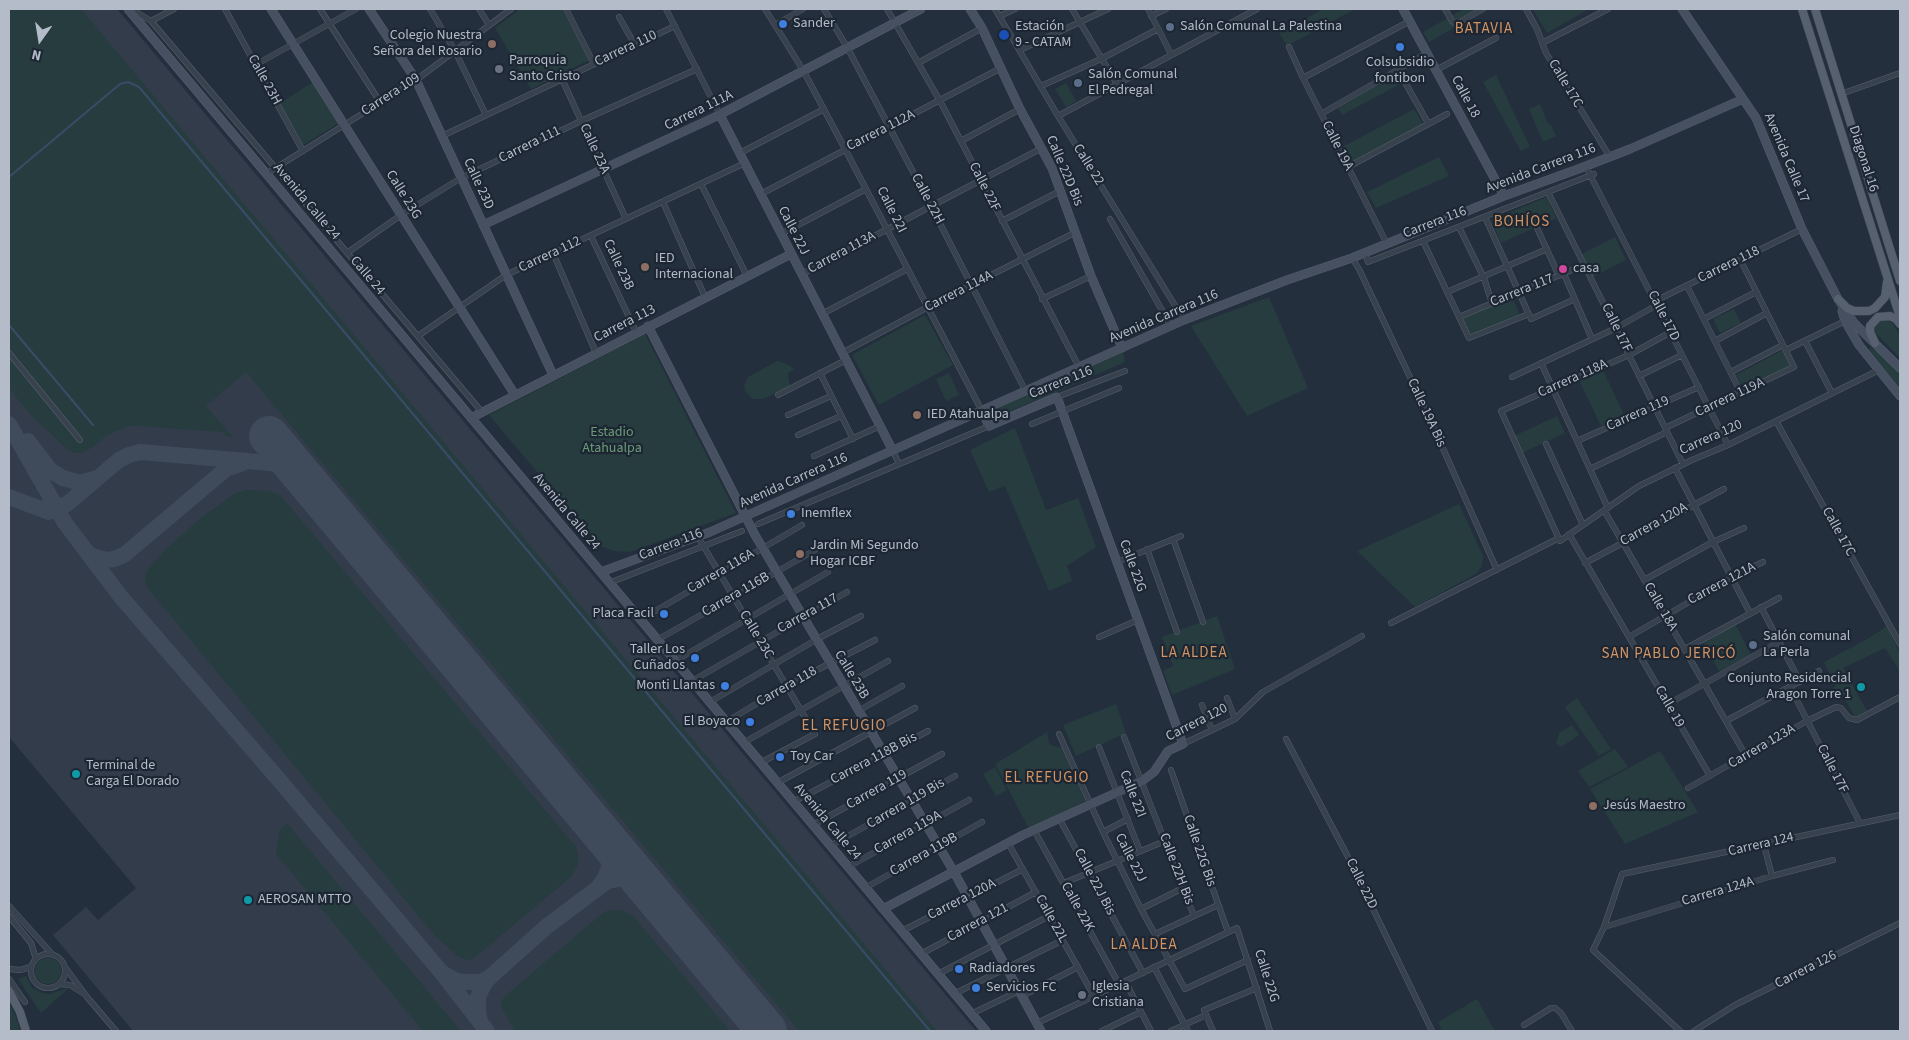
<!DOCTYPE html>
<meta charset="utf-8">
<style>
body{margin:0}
#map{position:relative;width:1909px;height:1040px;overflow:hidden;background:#242f3e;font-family:"Source Sans 3",sans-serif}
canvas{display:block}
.frame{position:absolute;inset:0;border:10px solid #b4bcc9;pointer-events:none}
.north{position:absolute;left:15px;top:15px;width:50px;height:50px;-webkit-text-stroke:4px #1d2633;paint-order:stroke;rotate:193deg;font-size:14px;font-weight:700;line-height:20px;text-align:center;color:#b4bcc9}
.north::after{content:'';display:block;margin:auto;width:18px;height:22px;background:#b4bcc9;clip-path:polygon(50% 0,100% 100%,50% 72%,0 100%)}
</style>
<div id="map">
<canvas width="1909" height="1040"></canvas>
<div class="frame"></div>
<div class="north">N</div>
</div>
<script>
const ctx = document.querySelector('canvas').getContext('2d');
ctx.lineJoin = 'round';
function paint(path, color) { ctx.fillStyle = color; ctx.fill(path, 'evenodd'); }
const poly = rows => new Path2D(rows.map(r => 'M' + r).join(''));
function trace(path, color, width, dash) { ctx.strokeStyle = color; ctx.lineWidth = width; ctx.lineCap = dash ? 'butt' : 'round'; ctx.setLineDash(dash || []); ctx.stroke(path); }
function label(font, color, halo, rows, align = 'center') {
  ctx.font = font + ' "Source Sans 3",sans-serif'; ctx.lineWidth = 4.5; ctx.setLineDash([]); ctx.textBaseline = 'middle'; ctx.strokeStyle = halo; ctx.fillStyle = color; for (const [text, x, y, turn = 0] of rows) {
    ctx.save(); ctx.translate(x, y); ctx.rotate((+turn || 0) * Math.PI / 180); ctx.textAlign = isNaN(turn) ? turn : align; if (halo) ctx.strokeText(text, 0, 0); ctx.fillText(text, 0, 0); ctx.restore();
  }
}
paint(poly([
 [9,9,117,9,976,1031,133,1031,53,935,86,907,98,920,136,888,9,737]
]), '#323c4b');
paint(poly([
 [9,9,81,9,937,1031,799,1031,246,372,206,406,232,436,228,437,222,432,140,426,128,426,107,435,93,447,81,453,74,453,67,449,31,415,9,389],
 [520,9,562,9,589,60,531,89,495,28],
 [1323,9,1355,9,1287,46,1279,33],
 [1464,9,1485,10,1429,42,1423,32],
 [1533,9,1586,9,1587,10,1547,33],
 [1396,74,1402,83,1342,115,1338,108],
 [1496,75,1530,147,1521,151,1483,82],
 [313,82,339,123,303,145,280,103],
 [1066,83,1076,101,1066,107,1055,89],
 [1540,104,1548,124,1550,123,1556,136,1543,142,1529,109],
 [1414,109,1423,124,1353,162,1344,146],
 [1439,157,1449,176,1376,208,1367,192],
 [1547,197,1556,218,1501,243,1491,220],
 [1615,237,1626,260,1593,277,1582,254],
 [1512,296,1520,316,1471,336,1461,319],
 [1269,297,1308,388,1247,416,1191,326],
 [1734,309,1741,323,1720,333,1713,319],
 [925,315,953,365,879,405,852,355],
 [1880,318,1886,319,1892,323,1900,335,1900,358,1874,331,1874,327],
 [645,334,736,513,630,552,615,551,600,546,489,415],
 [1870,348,1877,351,1900,373,1900,392,1869,353,1868,350],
 [1783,350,1791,366,1744,389,1736,375],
 [1123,352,1125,362,1047,396,992,418,989,412],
 [777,361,787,364,794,369,788,373,790,388,778,395,777,393,762,399,753,399,745,391,744,386,748,377],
 [1602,368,1624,415,1601,426,1578,378],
 [949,373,959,395,946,401,936,379],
 [1557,416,1565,433,1522,453,1514,436],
 [1015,428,1046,510,1078,498,1096,547,1067,566,1072,581,1049,591,1005,486,989,492,970,450],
 [247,490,268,491,281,496,576,847,578,855,578,864,572,876,473,959,467,960,459,957,435,936,147,587,145,581,146,572,166,549,203,516,236,493],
 [1459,504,1483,556,1482,566,1476,574,1415,607,1357,551],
 [1217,616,1235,669,1172,695,1163,671,1173,666,1162,637],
 [1735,624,1751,655,1719,671,1703,643],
 [1887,626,1900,653,1900,672,1885,648,1843,668,1867,711,1856,718,1844,698,1839,700,1833,688,1836,686,1824,662,1869,638],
 [1577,698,1611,749,1599,756,1565,707],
 [1116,704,1126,733,1076,756,1063,725],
 [1572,725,1579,735,1561,747,1556,743,1559,733],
 [1047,732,1049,743,1053,746,1062,748,1085,801,1029,829,995,764],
 [1615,749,1628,767,1589,787,1578,771],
 [1660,751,1698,812,1625,844,1590,789],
 [995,767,1007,790,996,796,983,774],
 [287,823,461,1031,423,1031,276,854,279,832],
 [612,910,624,911,634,917,730,1031,515,1031,502,1009,501,1003,504,997,604,912],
 '35 971a13 13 0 1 1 26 0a13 13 0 1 1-26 0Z',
 [26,976,32,988,43,993,49,994,69,988,41,1013,18,979],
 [1477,999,1495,1031,1442,1031,1438,1022],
 [9,1002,16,1017,20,1031,9,1031]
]), '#263c3f');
trace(poly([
 [9,177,120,84,128,82,139,87,930,1031],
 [9,325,93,425]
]), '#394c67', 2);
trace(poly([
 [9,424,65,523,121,597,280,781,442,973,487,1031],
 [28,441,51,471,63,478,80,483,97,478],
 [9,497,49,512],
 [39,508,47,510,67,504,119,460,129,455,140,452,282,464,294,469,304,477],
 [89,555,106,560,114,559,124,555,226,469,243,463],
 [598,888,608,881,624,878,638,881,647,888],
 [444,974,456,981,464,982,481,982,489,978,546,927,598,888,606,876,611,860,611,851,604,836],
 [480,1022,478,1011,478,997,484,984,489,978]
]), '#3f4a5a', 16);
trace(poly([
 [269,436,767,1031]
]), '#3f4a5a', 40);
const street = poly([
 [225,9,303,151],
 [320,9,380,102],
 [430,9,455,51,486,115],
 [479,9,489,25],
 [566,9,594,64],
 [666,9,720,115],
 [765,9,803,70,845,149,982,411],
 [824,9,847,47,931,206,1026,392],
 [887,9,940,101,1079,367],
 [995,9,1058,116,1184,320],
 [1072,9,1117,84],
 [1148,9,1171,54],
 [1445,9,1452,21,1456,24,1483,9],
 [1526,9,1537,29,1546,53,1610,157],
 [131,12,136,12,151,21,482,412],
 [1000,16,1015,9],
 [1151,16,1166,9],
 [619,17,635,45],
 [151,21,174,9],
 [775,25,803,9],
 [1542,43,1608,9],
 [1289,47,1303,78,1387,244],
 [1020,50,1108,9],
 [918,63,982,28],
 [255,65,356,9],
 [1398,70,1428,123],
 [1436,70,1496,38],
 [1303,78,1410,21],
 [562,79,626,219],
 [1041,86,1101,59,1158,29],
 [1841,94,1900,73],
 [1321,114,1427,53],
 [1058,116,1257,9],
 [442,136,675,26],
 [961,141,1020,109],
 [740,153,824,109],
 [1348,167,1447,114],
 [1586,167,1728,445],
 [266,174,416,80,511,9],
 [701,184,747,276],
 [1548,192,1683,464],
 [761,194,1001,68],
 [663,202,705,297],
 [1485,217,1531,319,1575,299],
 [1110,219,1171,326],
 [1002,221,1060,191],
 [1459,227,1484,278,1492,303],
 [1537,228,1559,276],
 [781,234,866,189],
 [591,236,636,332],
 [1423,241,1469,338,1529,314],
 [347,253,401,215,461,178,581,121,697,69],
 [553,253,596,353],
 [1365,253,1368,262,1594,174],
 [1352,258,1359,269,1433,426,1497,570],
 [802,274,1042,148],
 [1564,274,1592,339],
 [1687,286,1741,393],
 [1447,292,1547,249],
 [1042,299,1091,276],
 [1655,301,1802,229],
 [822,314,907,269],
 [1459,317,1584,265],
 [1704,319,1756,292],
 [1671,332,1629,355,1501,411,1560,541,1639,486,1692,460,1728,445,1879,370],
 [418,336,506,275,745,163],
 [1715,341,1767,313],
 [1805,341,1832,393],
 [1786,350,1845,321],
 [9,353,80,440],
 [842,353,928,307,1076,232],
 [1541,363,1608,508],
 [1731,372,1783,345],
 [820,373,853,439],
 [1639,376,1682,355],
 [1512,377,1616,328,1657,305],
 [778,395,846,360],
 [1057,397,1125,371],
 [788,415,831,396],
 [1776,421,1900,644],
 [1032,424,1119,388],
 [1665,428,1794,367,1740,259],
 [798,435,841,416],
 [1577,441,1699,387],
 [1546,444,1583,525],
 [893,451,899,464],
 [814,456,880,426],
 [1675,468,1750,613],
 [1590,469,1667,432],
 [1604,510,1746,756],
 [758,524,989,426],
 [1569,534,1710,776],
 [698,537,815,734,760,763],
 [1173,539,1203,622],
 [1147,549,1177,632],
 [1117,562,1181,536],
 [1585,563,1724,489],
 [1644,580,1713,542,1744,528],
 [609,583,742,531],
 [1761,607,1800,682],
 [640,620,802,525],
 [1391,623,1559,538],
 [1099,637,1138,620],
 [1629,637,1732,577,1763,562],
 [657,640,815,550],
 [1685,649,1779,598],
 [675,661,828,572],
 [692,681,847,592],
 [1790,687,1860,823],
 [1227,698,1235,719],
 [710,702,819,638,861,616],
 [1668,704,1779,642],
 [1202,705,1212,730],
 [858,711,902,686],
 [1726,721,1819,671],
 [726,722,786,686,875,640],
 [1059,734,1103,832,1141,909,1185,989,1248,960],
 [1124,737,1194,916],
 [1286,739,1347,855,1432,1031],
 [743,743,888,661],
 [1183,744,1235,719,1263,692,1362,636],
 [1099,747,1140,851],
 [1171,770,1228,932],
 [777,783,915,708],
 [1688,788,1807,721,1836,707,1841,708,1849,718,1857,720,1900,697],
 [793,802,928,731],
 [1059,818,1143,973],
 [813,825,942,754],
 [1034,830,1119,984],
 [1103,832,1128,819],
 [1008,843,1094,996],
 [1764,845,1772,876],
 [830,846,955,776],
 [848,867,969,800],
 [1064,883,1165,841],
 [865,888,982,822],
 [9,906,52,954],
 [1141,909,1183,888],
 [9,916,31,943,36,959],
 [1604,927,1772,876,1833,860],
 [902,931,1023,869],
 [1155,934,1218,905],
 '31 971a17 17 0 1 1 34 0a17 17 0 1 1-34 0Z',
 [921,954,1036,892],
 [65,967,87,997,116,1031],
 [1154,967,1188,1031],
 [9,969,20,970,31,967],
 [938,974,1049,916],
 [9,979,25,1002],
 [1125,981,1151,1031],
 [59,984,70,985,83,993],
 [954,994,1063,940],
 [1022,996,1078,967],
 [971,1014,1019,991],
 [1037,1023,1237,928,1270,1031],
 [1524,1025,1551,1008,1555,1008,1561,1013,1572,1031],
 [1102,1031,1141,1012],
 [1171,1031,1206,1015],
 [1213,1031,1204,1010,1257,988],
 [1680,1031,1593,950,1604,927,1622,874,1900,815],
 [1694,1031,1735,1005,1900,923]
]);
const secondary = poly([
 [128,9,986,1031],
 [271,9,515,395],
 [369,9,416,80,553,375],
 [970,9,982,28,1020,109,1052,168,1091,276,1122,348],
 [1403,9,1504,196],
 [1682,9,1756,118,1802,229,1838,299,1854,323,1900,368],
 [720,115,893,451],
 [483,225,717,116,921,9],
 [1842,311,1845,321,1859,345,1900,396],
 [648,326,755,535,954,872,1041,1031],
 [471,418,791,254],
 [601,572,710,532,1184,320,1287,280,1352,258,1504,196,1581,168,1630,149,1743,99],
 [883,909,1023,835,1142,781,1154,772,1168,751,1183,744,1057,397,989,426,982,411]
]);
const primary = poly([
 [1802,9,1900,317],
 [1815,9,1900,281],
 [1838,299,1847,308,1854,311,1869,311,1875,308,1885,297,1887,282],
 [1875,343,1870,332,1870,326,1878,317,1890,316,1896,319,1900,324],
 [9,991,20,1012,26,1031]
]);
trace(street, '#565f6c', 6);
trace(secondary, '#565f6c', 9);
trace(primary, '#414a57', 9);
trace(street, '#38414e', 5);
trace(secondary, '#465061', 8);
trace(primary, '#56606e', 8);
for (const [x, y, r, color] of [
 [783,24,5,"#3f7fe0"],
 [1170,27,5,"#5c6f8a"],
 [1004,35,6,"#1a4fb4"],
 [492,44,5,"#8d6e63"],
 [1400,47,5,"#3f7fe0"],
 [499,69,5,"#6b7280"],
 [1078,83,5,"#5c6f8a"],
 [645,267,5,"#8d6e63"],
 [1563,269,5,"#d1479c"],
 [917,415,5,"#8d6e63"],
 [791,514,5,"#3f7fe0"],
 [800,554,5,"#8d6e63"],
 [664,614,5,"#3f7fe0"],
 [1753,645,5,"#5c6f8a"],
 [695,658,5,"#3f7fe0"],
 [725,686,5,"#3f7fe0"],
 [1861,687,5,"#0f9aa8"],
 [750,722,5,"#3f7fe0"],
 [780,757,5,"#3f7fe0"],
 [76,774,5,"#0f9aa8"],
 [1593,806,5,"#8d6e63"],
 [248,900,5,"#0f9aa8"],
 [959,969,5,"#3f7fe0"],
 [976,988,5,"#3f7fe0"],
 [1082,995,5,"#6b7280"]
]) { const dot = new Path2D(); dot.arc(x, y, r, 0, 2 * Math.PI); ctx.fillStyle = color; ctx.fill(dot); trace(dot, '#1d2633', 2); }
label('14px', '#b4bcc9', '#1d2633', [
 ["Sander",793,24],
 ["Estación",1015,27],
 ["9 - CATAM",1015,43],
 ["Salón Comunal La Palestina",1180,27],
 ["Colegio Nuestra",482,36,"right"],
 ["Señora del Rosario",482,52,"right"],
 ["Parroquia",509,61],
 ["Santo Cristo",509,77],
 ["Colsubsidio",1400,63,"center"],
 ["fontibon",1400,79,"center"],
 ["Salón Comunal",1088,75],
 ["El Pedregal",1088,91],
 ["IED",655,259],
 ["Internacional",655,275],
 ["casa",1573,269],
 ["IED Atahualpa",927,415],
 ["Inemflex",801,514],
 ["Jardin Mi Segundo",810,546],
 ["Hogar ICBF",810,562],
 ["Placa Facil",654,614,"right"],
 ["Salón comunal",1763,637],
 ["La Perla",1763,653],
 ["Taller Los",685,650,"right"],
 ["Cuñados",685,666,"right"],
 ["Conjunto Residencial",1851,679,"right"],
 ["Aragon Torre 1",1851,695,"right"],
 ["Monti Llantas",715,686,"right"],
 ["El Boyaco",740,722,"right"],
 ["Toy Car",790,757],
 ["Terminal de",86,766],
 ["Carga El Dorado",86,782],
 ["Jesús Maestro",1603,806],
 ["AEROSAN MTTO",258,900],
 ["Radiadores",969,969],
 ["Iglesia",1092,987],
 ["Cristiana",1092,1003],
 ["Servicios FC",986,988]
], 'left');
label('14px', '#b4bcc9', '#1d2633', [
 ["Carrera 110",626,49,-25],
 ["Calle 23H",264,80,61],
 ["Calle 17C",1565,84,59],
 ["Carrera 109",391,95,-33],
 ["Calle 18",1465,97,62],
 ["Carrera 111A",699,111,-26],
 ["Carrera 112A",881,131,-27],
 ["Carrera 111",530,145,-26],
 ["Calle 19A",1337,146,63],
 ["Calle 23A",594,149,65],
 ["Avenida Calle 17",1786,158,67],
 ["Diagonal 16",1863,159,72],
 ["Calle 22",1088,165,58],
 ["Avenida Carrera 116",1541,169,-21],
 ["Calle 22D Bis",1064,171,67],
 ["Calle 23D",478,184,65],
 ["Calle 22F",984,187,63],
 ["Calle 23G",403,195,58],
 ["Calle 22H",927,199,62],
 ["Avenida Calle 24",306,202,50],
 ["Calle 22I",891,210,63],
 ["Carrera 116",1435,223,-21],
 ["Calle 22J",793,231,63],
 ["Carrera 113A",842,253,-28],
 ["Carrera 112",550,255,-25],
 ["Calle 23B",618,265,65],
 ["Carrera 118",1729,265,-26],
 ["Calle 24",367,276,50],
 ["Carrera 117",1522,291,-22],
 ["Carrera 114A",959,292,-27],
 ["Calle 17D",1663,316,63],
 ["Avenida Carrera 116",1164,317,-23],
 ["Carrera 113",625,324,-27],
 ["Calle 17F",1616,328,64],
 ["Carrera 118A",1573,379,-24],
 ["Carrera 116",1061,383,-22],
 ["Carrera 119A",1730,398,-25],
 ["Calle 19A Bis",1426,413,65],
 ["Carrera 119",1638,414,-24],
 ["Carrera 120",1711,438,-24],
 ["Avenida Carrera 116",794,481,-24],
 ["Avenida Calle 24",566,512,50],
 ["Carrera 120A",1654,525,-29],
 ["Calle 17C",1838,532,61],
 ["Carrera 116",671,545,-21],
 ["Calle 22G",1132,566,70],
 ["Carrera 116A",721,572,-30],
 ["Carrera 121A",1722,584,-28],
 ["Carrera 116B",736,595,-30],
 ["Calle 18A",1660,607,60],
 ["Carrera 117",808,614,-29],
 ["Calle 23C",756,635,59],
 ["Calle 23B",851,675,59],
 ["Carrera 118",787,687,-30],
 ["Calle 19",1669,707,60],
 ["Carrera 120",1197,723,-27],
 ["Carrera 123A",1762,747,-30],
 ["Carrera 118B Bis",874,759,-28],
 ["Calle 17F",1832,769,63],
 ["Carrera 119",877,790,-29],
 ["Calle 22I",1132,794,68],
 ["Carrera 119 Bis",906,804,-30],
 ["Avenida Calle 24",827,822,50],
 ["Carrera 119A",908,833,-29],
 ["Carrera 124",1761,845,-13],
 ["Calle 22G Bis",1199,851,71],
 ["Carrera 119B",924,855,-29],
 ["Calle 22J",1130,858,63],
 ["Calle 22H Bis",1176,869,69],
 ["Calle 22J Bis",1094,882,62],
 ["Calle 22D",1361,884,64],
 ["Carrera 124A",1718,892,-16],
 ["Carrera 120A",962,900,-27],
 ["Calle 22K",1077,907,61],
 ["Calle 22L",1051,919,61],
 ["Carrera 121",978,923,-28],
 ["Carrera 126",1806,970,-27],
 ["Calle 22G",1266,976,72]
]);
label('14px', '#6b9a76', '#1d2633', [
 ["Estadio",612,433],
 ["Atahualpa",612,449]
]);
ctx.letterSpacing = '1px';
label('15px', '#d59563', '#1d2633', [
 ["BATAVIA",1484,30],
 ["BOHÍOS",1522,223],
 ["LA ALDEA",1194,654],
 ["SAN PABLO JERICÓ",1669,655],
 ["EL REFUGIO",844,727],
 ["EL REFUGIO",1047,779],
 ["LA ALDEA",1144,946]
]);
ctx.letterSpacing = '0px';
</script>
